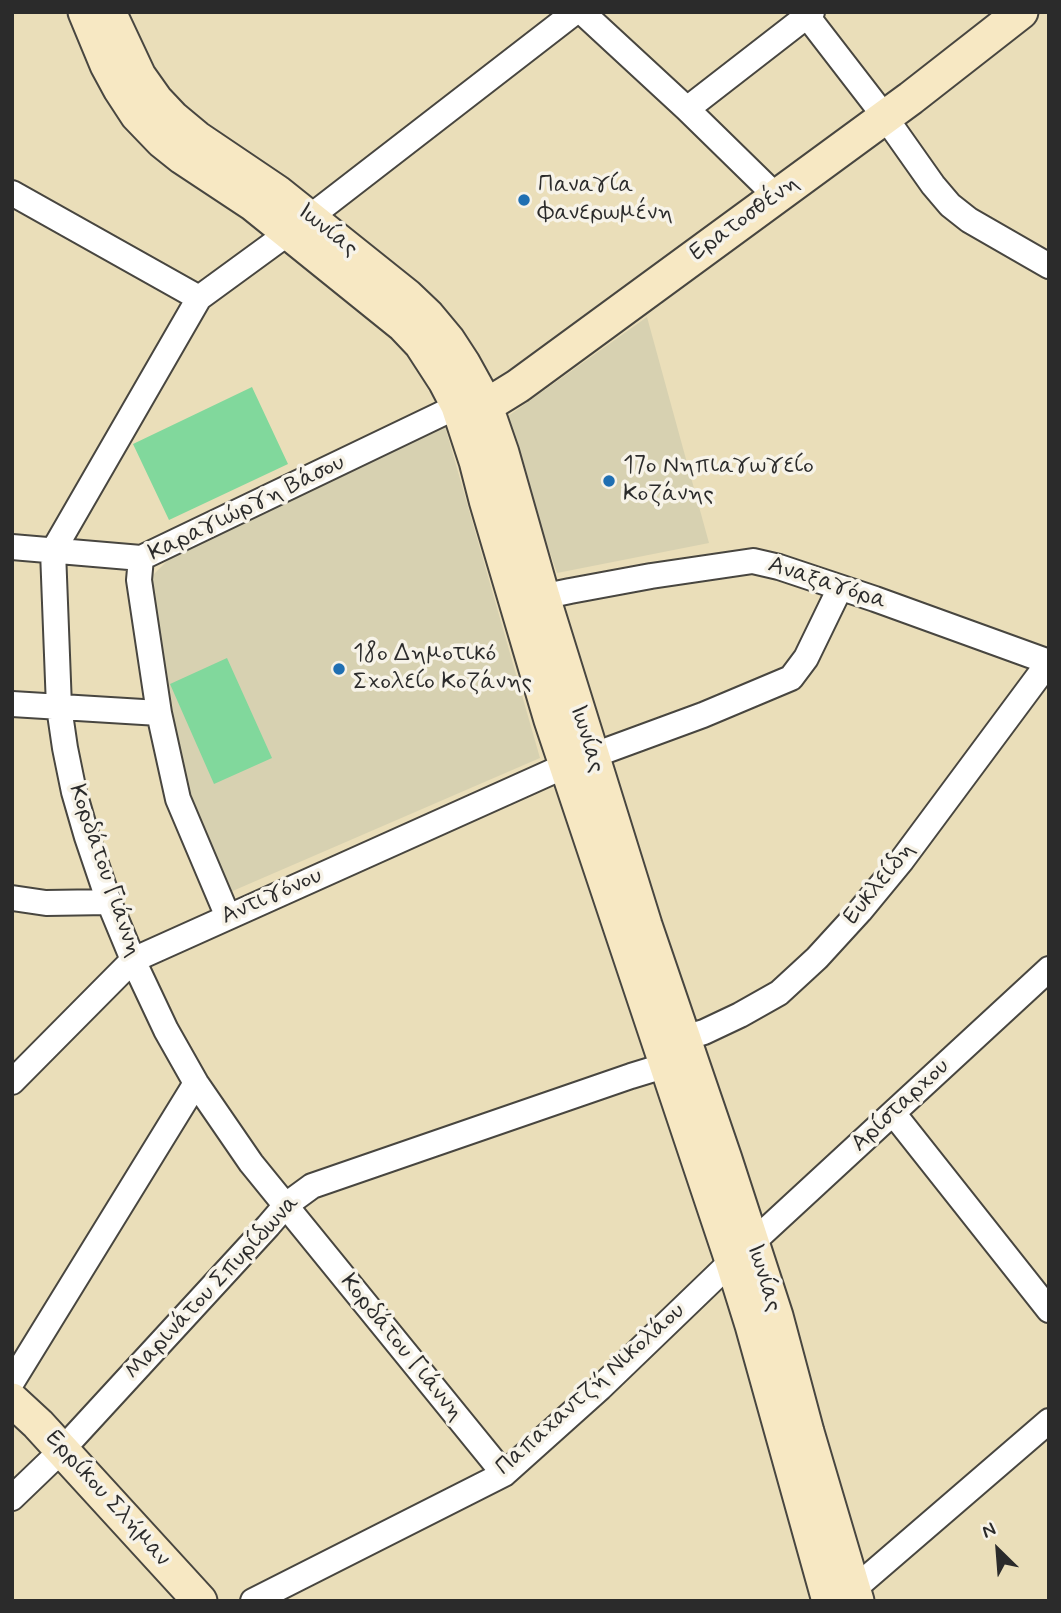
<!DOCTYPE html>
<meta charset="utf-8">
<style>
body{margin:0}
#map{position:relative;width:1061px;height:1613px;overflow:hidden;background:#eadeb9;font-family:Mynerve,sans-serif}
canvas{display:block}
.frame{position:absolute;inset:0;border:14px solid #2b2b2b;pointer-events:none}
.north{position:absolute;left:963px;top:1515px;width:70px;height:70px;-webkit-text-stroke:5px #f7f3e8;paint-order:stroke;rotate:335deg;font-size:19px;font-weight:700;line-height:28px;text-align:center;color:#2b2b2b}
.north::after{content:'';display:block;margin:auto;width:24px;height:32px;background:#2b2b2b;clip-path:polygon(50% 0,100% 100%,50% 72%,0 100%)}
</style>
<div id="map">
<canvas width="1061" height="1613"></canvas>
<div class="frame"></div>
<div class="north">N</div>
</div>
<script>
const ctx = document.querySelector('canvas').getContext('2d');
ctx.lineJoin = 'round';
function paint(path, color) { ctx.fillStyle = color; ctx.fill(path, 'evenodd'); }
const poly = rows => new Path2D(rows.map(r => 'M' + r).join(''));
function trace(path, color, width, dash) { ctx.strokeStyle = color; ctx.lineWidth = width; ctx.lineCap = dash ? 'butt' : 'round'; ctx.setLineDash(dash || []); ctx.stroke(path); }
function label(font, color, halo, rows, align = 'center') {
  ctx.font = font + ' Mynerve,sans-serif'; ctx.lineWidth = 7; ctx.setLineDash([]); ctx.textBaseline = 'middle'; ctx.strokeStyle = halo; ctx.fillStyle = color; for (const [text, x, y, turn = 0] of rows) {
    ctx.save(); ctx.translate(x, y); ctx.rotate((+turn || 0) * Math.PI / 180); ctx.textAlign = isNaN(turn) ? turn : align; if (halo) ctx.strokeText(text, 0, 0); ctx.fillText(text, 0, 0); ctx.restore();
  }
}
paint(poly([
 [647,317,709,543,557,573,504,419],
 [444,423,540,758,228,893,186,792,149,579,176,552]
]), '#d7d1b1');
paint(poly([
 [252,387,288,464,169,520,133,444],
 [227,658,272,758,214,784,170,684]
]), '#81d89c');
const street = poly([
 [582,12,687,109,776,196],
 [804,12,885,117,933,185,950,205,969,220,1049,266],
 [687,109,812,12],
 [12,193,199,298],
 [310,217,575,12],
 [288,233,199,298,53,551,59,707,65,748,74,792,87,837,109,902,133,960,166,1030,196,1083,251,1163,504,1474],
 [12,547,141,558],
 [141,558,139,580,159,713,178,799,228,917],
 [141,558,458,406],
 [527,600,570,591,651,576,753,561,779,567,875,599,1049,662],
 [12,704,159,713],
 [12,898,46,903,109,902],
 [668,1041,684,1038,704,1032,740,1015,779,993,817,958,860,911,902,860,1049,662],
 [12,1082,133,960,567,765,703,715,791,678,806,658,840,588],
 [893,1113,1049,1310],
 [752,1243,1049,969],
 [12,1382,196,1083],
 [12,1498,62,1450,268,1226,286,1205,312,1186,631,1076,680,1061],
 [842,1597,854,1589,1049,1421],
 [253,1601,504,1474,600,1388,732,1261]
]);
const secondary = poly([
 [85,12,107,65,120,89,137,115,162,141,182,157,253,204,403,325,421,344,445,381,458,406,476,461,486,500,551,720,732,1261,752,1325,829,1601],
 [109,12,139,76,156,100,173,118,197,138,277,192,407,296,428,316,448,340,463,363,484,401,502,453,543,597,645,925,725,1159,776,1316,807,1432,857,1601],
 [462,405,497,399,518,386,911,98,1021,12],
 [12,1400,38,1424,200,1601]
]);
trace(street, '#484640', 28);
trace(secondary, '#484640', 37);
trace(street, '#fff', 24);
trace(secondary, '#f7e8c3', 33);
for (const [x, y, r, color] of [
 [524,200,7,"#1f6fb2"],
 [609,481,7,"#1f6fb2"],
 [339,669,7,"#1f6fb2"]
]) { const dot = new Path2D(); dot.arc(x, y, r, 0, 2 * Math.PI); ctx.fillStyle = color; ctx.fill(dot); trace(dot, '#f7f3e8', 2.5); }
label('24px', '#2b2b2b', '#f7f3e8', [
 ["Παναγία",538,186],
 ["Φανερωμένη",538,214],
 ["17ο Νηπιαγωγείο",623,467],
 ["Κοζάνης",623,495],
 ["18ο Δημοτικό",353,655],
 ["Σχολείο Κοζάνης",353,683]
], 'left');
label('24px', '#2b2b2b', '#f7f3e8', [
 ["Ερατοσθένη",745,219,-36],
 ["Ιωνίας",327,231,39],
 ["Καραγιώργη Βάσου",247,509,-26],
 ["Αναξαγόρα",827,584,18],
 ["Ιωνίας",586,739,73],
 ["Κορδάτου Γιάννη",104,871,71],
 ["Ευκλείδη",880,884,-51],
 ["Αντιγόνου",272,897,-24],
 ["Αρίσταρχου",901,1106,-43],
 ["Ιωνίας",763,1278,73],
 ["Μαρινάτου Σπυρίδωνα",213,1288,-47],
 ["Κορδάτου Γιάννη",401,1348,51],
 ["Παπαχαντζή Νικολάου",591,1390,-42],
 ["Ερρίκου Σλήμαν",107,1499,48]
]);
</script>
